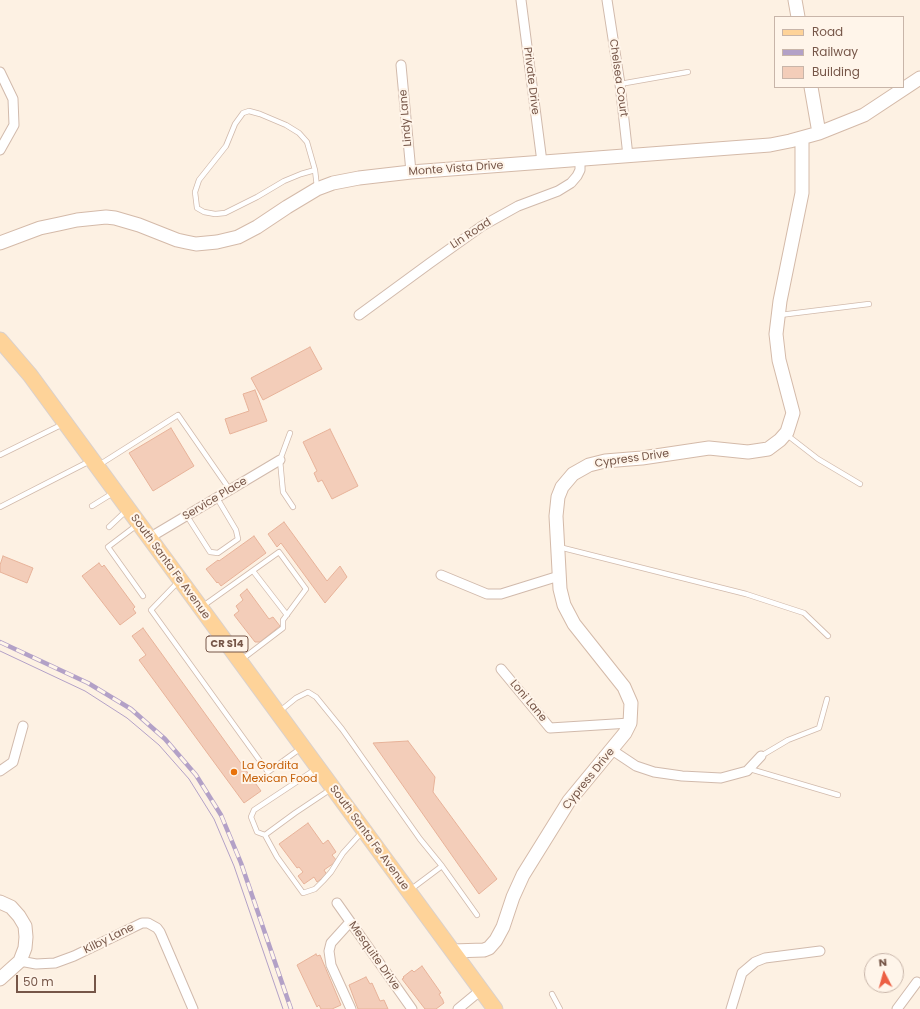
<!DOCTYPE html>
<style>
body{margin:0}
#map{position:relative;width:920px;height:1009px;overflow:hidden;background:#fdf1e3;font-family:Poppins,sans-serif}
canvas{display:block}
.legend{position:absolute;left:774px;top:16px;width:130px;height:72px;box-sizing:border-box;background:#fff5ea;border:1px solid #c8b5a9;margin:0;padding:5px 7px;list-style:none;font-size:12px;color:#765648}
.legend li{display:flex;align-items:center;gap:8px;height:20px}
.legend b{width:20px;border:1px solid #c8b5a9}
.north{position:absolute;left:864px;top:953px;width:40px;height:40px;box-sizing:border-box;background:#fff5ea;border:1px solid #c8b5a9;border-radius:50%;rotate:354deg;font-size:11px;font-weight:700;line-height:16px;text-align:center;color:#765648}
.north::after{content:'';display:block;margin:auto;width:14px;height:18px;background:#ec5f43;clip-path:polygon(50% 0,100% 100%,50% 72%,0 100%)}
.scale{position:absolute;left:16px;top:975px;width:80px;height:18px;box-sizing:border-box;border:2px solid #765648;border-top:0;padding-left:5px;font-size:12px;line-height:14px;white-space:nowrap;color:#765648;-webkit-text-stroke:3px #fff5ea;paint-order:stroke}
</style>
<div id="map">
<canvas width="920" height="1009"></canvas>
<ul class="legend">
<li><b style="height:5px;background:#fed399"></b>Road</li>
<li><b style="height:5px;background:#b3a1c7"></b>Railway</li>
<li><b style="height:11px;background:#f3cdb9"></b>Building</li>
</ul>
<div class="north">N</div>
<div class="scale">50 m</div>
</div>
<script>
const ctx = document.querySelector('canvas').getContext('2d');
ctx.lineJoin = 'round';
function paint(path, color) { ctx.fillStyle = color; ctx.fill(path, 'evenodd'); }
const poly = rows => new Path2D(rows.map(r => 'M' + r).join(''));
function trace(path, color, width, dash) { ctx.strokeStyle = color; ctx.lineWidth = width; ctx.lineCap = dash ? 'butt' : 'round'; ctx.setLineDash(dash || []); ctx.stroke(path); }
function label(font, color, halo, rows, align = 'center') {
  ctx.font = font + ' Poppins,sans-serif'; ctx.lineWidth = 4; ctx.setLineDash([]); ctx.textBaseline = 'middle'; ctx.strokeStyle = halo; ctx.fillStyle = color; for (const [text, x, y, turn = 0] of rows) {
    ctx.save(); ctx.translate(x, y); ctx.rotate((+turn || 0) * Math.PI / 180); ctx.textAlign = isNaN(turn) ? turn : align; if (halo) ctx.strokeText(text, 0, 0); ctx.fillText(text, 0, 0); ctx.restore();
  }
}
const building = poly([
 [310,347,322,369,263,400,251,378,310,347],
 [255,390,267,421,230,434,225,419,249,411,243,394,255,390],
 [171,428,194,466,153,491,129,453,171,428],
 [330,429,358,486,332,499,322,480,318,482,314,473,317,471,303,442,330,429],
 [284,522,327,581,340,566,347,577,325,603,281,543,277,547,268,534,284,522],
 [254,536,266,553,221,586,218,582,217,583,206,569,218,560,219,561,254,536],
 [3,556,33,568,27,583,0,572,0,565,3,556],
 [99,563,102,567,104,565,135,607,133,609,136,613,120,625,82,576,99,563],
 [247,589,269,619,273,617,280,626,260,642,255,642,234,615,239,611,236,606,243,600,240,595,247,589],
 [143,628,261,791,244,803,139,660,146,655,132,636,143,628],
 [408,741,435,777,433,792,497,879,479,894,373,743,408,741],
 [308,823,323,844,328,840,336,852,332,855,337,861,324,870,327,875,317,882,314,877,304,884,298,876,303,872,299,867,297,868,279,844,308,823],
 [316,954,317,956,320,955,341,1005,332,1009,321,1009,319,1005,317,1007,297,965,316,954],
 [422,966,441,993,439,994,443,1000,443,1001,444,1003,436,1009,425,1009,402,979,404,978,403,977,412,970,414,972,422,966],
 [366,977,370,984,372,983,380,1001,384,1000,388,1009,358,1009,349,985,366,977]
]);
paint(building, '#f3cdb9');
trace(building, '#e7b299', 1);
const lane = poly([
 [620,84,688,72],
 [315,170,301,174,284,181,257,197,225,213,215,214,204,212,197,208,195,192,199,180,226,146,235,124,243,113,249,111,260,114,286,125,299,133,307,142,315,170,317,187],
 [780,315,869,304],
 [290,433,280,460,283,492,293,507],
 [787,435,818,459,860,484],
 [0,455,63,424],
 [99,465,178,415,230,490],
 [92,506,113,493],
 [0,507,90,461],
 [187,516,210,552,218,553,238,539,236,530,217,498],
 [137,525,108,547,143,596],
 [109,527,127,510],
 [559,547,746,594,804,613,828,636],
 [253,571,287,615],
 [179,581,151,610,268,772,301,748],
 [203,606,279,552,306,589,283,620,283,628,241,660],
 [280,711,296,698,308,692,316,697,342,729,420,839,442,866],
 [761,756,788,740,819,728,827,699],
 [316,769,254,810,251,817,257,832,265,835,277,857,303,893,315,889,323,881,331,872,343,853,362,832],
 [750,769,838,795],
 [265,835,295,813,331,789],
 [410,890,442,866,477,915],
 [552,994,560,1009]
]);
const street = poly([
 [521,0,542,162],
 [607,0,620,84,628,156],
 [401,65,411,172],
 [0,72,13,99,14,125,0,150],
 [359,315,430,263,482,226,518,206,558,191,571,183,577,176,580,170,580,160],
 [149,538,280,460],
 [441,575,487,594,501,594,559,576],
 [501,669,550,728,630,723],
 [612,750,636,766,654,772,682,776,721,778,747,771,761,756],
 [0,771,13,762,23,726],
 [337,903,412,1009],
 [350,922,331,943,329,951,331,965,351,1009],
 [20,961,36,964,55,963,74,956,142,923,148,923,157,928,160,932,193,1009],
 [458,1009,481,990],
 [731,1009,742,973,755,962,765,958,820,951],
 [897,1009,917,982]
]);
const secondary = poly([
 [795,0,798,17],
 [811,87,819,133],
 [0,243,40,228,59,224,77,220,106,217,115,218,139,225,177,240,186,242,196,244,217,242,238,237,257,227,287,207,317,189,333,183,359,178,411,172,770,145,790,141,819,133,864,115,920,78],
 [0,902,11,907,19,916,25,926,26,937,25,948,20,961,0,979],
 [452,951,484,950,489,948,496,940,503,927,513,897,523,875,569,801,625,733,630,723,631,703,624,687,574,624,564,605,560,589,556,516,558,497,562,487,573,474,589,465,605,461,642,458,709,448,748,452,768,449,780,440,787,432,793,413,779,360,776,334,780,301,802,193,802,139]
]);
const primary = poly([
 [0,340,30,375,495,1009]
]);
trace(lane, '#d1baac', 6);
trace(street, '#d1baac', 11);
trace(secondary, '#d4baa9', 15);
trace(primary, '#d9d0cc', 17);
trace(lane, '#fff', 4.5);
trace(street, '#fff', 9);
trace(secondary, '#fff', 13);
trace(primary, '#fed399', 15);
trace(poly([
 [0,651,85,691,127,718,159,745,189,779,214,819,234,866,283,1009]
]), '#b3a1c7', 1);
const rail = poly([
 [0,642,88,683,131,709,165,739,196,775,221,815,241,863,291,1009]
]);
trace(rail, '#b3a1c7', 4.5);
trace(rail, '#fff5ea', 3, [9]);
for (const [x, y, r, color] of [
 [234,772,4,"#e8710a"]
]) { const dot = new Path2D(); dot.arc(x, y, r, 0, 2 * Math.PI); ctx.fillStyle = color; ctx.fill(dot); trace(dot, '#fff5ea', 1.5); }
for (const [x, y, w] of [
 [227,644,42]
]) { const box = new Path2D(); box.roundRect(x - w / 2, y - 8, w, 16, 3); ctx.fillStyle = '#fff5ea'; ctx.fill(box); trace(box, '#765648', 1); }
label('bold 10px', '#765648', null, [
 ["CR S14",227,644]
]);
label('11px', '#765648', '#fff5ea', [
 ["Chelsea Court",618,78,82],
 ["Private Drive",531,81,83],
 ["Lindy Lane",406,118,-95],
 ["Monte Vista Drive",456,169,-4],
 ["Lin Road",471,234,-33],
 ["Cypress Drive",632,459,-8],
 ["Service Place",215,499,-31],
 ["South Santa Fe Avenue",170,567,54],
 ["Loni Lane",528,701,50],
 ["Cypress Drive",589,779,-51],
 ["South Santa Fe Avenue",369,838,54],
 ["Kilby Lane",109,939,-26],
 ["Mesquite Drive",374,956,55]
]);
label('11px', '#c56008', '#fff5ea', [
 ["La Gordita",242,766],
 ["Mexican Food",242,779]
], 'left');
</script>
